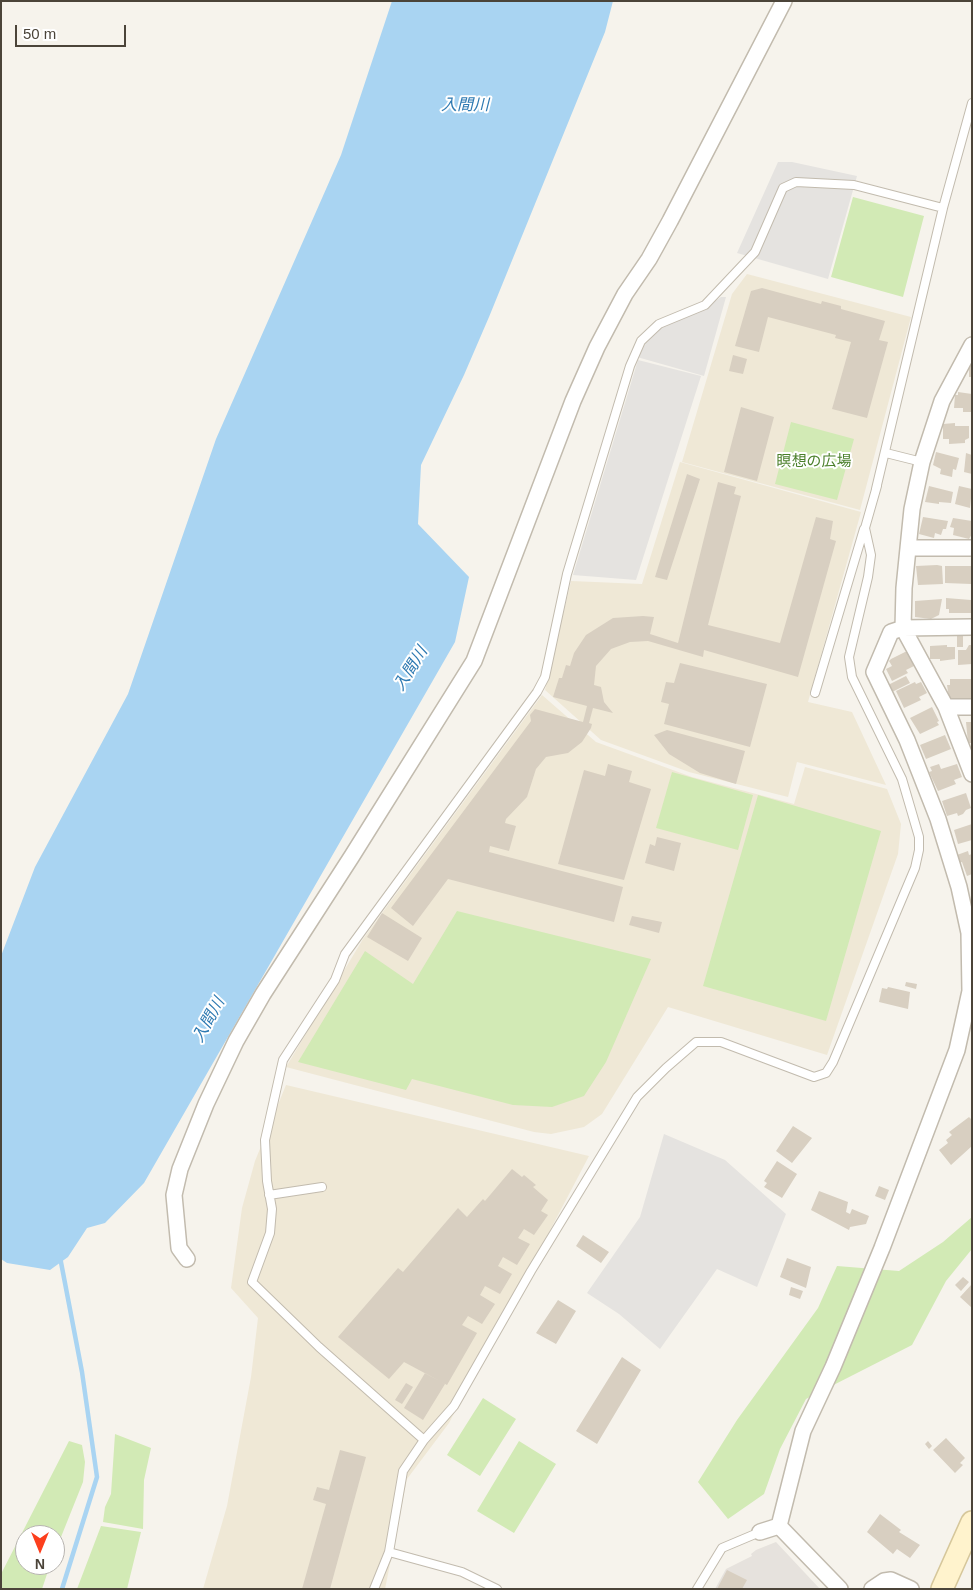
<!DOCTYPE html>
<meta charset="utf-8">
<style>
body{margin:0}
#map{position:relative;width:973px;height:1590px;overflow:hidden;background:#f6f3ec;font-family:Arial,sans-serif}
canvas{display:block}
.frame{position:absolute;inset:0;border:2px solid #4b4439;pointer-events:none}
.north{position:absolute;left:15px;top:1525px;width:50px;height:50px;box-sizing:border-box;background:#fff;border:1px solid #b7b4b0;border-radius:50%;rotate:180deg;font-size:14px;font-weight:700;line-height:20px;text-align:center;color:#4b4439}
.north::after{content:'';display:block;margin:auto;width:18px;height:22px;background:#fc3f1d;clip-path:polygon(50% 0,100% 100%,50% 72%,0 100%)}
.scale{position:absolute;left:15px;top:25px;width:111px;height:22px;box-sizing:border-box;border:2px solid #4b4439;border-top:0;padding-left:6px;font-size:15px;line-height:18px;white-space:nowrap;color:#4b4439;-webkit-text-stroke:4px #fff;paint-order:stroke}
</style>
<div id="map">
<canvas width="973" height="1590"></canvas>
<div class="frame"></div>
<div class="north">N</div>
<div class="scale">50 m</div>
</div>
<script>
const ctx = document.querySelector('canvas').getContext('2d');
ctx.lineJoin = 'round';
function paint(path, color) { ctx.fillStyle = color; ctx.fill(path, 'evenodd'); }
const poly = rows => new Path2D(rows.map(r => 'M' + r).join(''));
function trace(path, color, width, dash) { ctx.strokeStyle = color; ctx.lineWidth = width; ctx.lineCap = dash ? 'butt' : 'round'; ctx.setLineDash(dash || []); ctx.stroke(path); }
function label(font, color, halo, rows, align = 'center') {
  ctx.font = font + ' Arial,"Noto Sans JP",sans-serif'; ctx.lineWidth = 4; ctx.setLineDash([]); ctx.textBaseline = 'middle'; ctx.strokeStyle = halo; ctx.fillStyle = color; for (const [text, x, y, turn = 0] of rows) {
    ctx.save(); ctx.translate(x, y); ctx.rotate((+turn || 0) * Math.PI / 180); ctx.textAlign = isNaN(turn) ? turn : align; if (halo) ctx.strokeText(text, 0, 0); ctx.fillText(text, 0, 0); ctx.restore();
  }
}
paint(poly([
 [776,1542,820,1589,715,1589,726,1569,752,1556,751,1554,756,1550]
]), '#e6e2dd');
paint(poly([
 [747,274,911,317,860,510,682,462,732,294],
 [680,462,861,512,808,702,852,712,886,785,797,762,788,797,689,772,601,740,545,690,571,581,642,584],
 [542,695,596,742,692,777,794,804,805,767,887,789,901,824,898,854,827,1055,668,1007,602,1114,584,1127,551,1134,534,1132,286,1067,363,939],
 [286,1085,589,1156,449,1423,407,1479,385,1589,203,1589,227,1506,251,1377,258,1318,231,1288,242,1208,255,1161]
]), '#efe8d6');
paint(poly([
 [853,197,924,216,903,297,831,277],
 [791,422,854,439,837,500,775,484],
 [672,772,753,795,738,850,656,828],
 [758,795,881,831,826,1021,703,986],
 [457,911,651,959,606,1062,584,1096,552,1107,513,1105,412,1079,406,1090,298,1062,365,951,413,984],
 [972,1217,972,1249,946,1281,912,1345,806,1399,780,1449,764,1494,728,1519,698,1482,737,1420,818,1308,837,1266,899,1271,943,1242],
 [483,1398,516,1419,480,1476,447,1455],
 [115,1434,151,1448,144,1480,143,1529,103,1522,105,1507,111,1494],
 [69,1441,82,1445,85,1462,83,1482,55,1552,55,1535,25,1535,25,1565,50,1565,42,1589,1,1589,1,1574],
 [519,1441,556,1464,514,1533,477,1511],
 [101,1526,141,1532,127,1589,77,1589]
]), '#d2eab5');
paint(poly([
 [778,162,792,162,857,176,828,279,737,253],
 [721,297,726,297,704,376,637,357,649,337,664,325,703,309],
 [638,360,701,376,636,580,573,575],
 [664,1134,725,1160,786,1214,757,1287,717,1269,660,1349,619,1314,587,1293,640,1217]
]), '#e5e3e0');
paint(poly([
 [392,1,613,1,605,32,489,317,464,375,421,465,418,524,469,577,455,642,144,1183,105,1223,87,1228,68,1257,50,1270,7,1263,1,1259,1,956,35,867,128,694,216,439,341,155]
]), '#a9d4f2');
trace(poly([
 [60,1257,82,1372,97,1477,62,1589]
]), '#a9d4f2', 4.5);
paint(poly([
 [762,288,821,304,822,301,841,306,841,309,885,321,879,340,888,342,867,418,832,409,851,342,835,338,836,335,768,317,759,352,735,346,751,291],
 [733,355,747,359,743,374,729,371],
 [969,363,972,363,972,377,969,377],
 [958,392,972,394,972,412,963,412,963,408,954,408,955,395,958,395],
 [741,407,774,417,757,481,724,472],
 [955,423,955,426,969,426,969,438,965,440,965,443,949,444,949,439,943,439,943,424],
 [936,452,959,458,956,470,953,469,952,477,940,474,941,469,933,465],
 [966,453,972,455,972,474,964,472],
 [687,474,700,479,667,580,655,577],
 [718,482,736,487,734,494,741,496,708,625,780,643,816,517,833,521,830,539,836,541,798,677,704,650,703,657,648,641,630,642,611,649,596,666,594,685,601,687,604,702,613,713,593,708,589,723,592,724,591,728,582,742,568,753,546,757,536,769,527,797,506,819,505,823,516,826,509,851,490,846,489,852,623,887,614,922,448,879,413,926,391,908,531,721,530,715,535,709,583,722,587,706,553,697,559,678,562,678,566,665,570,666,574,653,586,635,613,618,643,616,654,617,650,634,678,643],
 [929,486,953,492,951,503,939,502,939,504,925,502],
 [959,486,972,489,970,508,955,504],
 [923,517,948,521,946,529,943,529,941,535,935,533,934,538,919,534],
 [953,518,972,521,972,534,969,539,953,535,954,528,950,527],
 [937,565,942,566,943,584,918,585,916,566],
 [945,566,971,566,971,584,945,583],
 [946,598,971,600,972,613,949,613,949,609,946,609],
 [942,599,939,615,931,619,915,617,915,601],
 [957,636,963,636,963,647,957,647],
 [947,645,947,647,955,647,955,659,940,661,940,659,930,659,930,646],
 [969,645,972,645,972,664,958,665,958,650,966,650],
 [905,652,907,652,914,666,906,670,908,673,892,681,886,669,892,666,889,661,891,659],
 [680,663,767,684,750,747,664,724,669,704,661,702,666,682,674,683],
 [906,676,910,683,892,692,888,685],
 [950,679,971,679,971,698,949,698,947,685,950,685],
 [915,682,916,684,921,682,927,693,919,697,921,700,904,708,896,691],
 [932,707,939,721,937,722,939,725,920,734,910,718],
 [966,722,972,722,972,743,968,743],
 [667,730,745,751,736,784,700,773,669,754,654,735],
 [945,735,951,749,926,759,920,745],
 [608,764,632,771,629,782,651,789,624,880,558,864,584,770,605,776],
 [939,764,941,769,957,764,962,777,954,780,956,784,938,791,929,772,932,771,930,767],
 [966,793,971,808,966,810,963,814,958,816,957,813,947,816,942,801],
 [972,824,972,840,958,844,954,830],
 [657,837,681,843,674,871,645,863,650,844,655,846],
 [968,851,969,855,972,854,972,874,967,876,962,862,959,863,957,855],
 [382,913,422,938,408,961,367,937],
 [632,916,662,922,659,933,629,925],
 [906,982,917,984,916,989,905,986],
 [888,987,910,992,908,1009,879,1002,882,988,887,989],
 [969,1117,972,1120,972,1146,951,1165,939,1150,948,1143,946,1140,952,1135,949,1132],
 [793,1126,812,1138,792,1163,776,1151],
 [777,1161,797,1174,782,1198,764,1187,767,1183,764,1181],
 [512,1169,522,1177,524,1175,536,1185,533,1187,548,1200,541,1211,548,1215,534,1235,524,1229,518,1238,530,1244,517,1265,503,1257,498,1266,512,1274,500,1294,485,1286,480,1295,495,1304,482,1324,468,1316,462,1325,477,1333,447,1385,404,1362,389,1379,338,1337,398,1268,403,1272,458,1208,467,1217,483,1199,485,1201],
 [879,1186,889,1190,885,1200,875,1196],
 [819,1191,848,1202,846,1212,850,1214,852,1209,869,1216,866,1224,850,1227,849,1230,811,1210],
 [583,1235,609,1252,601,1263,576,1246],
 [787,1258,811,1267,806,1288,780,1277],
 [963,1277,969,1282,961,1291,955,1285],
 [972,1284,972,1308,960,1297],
 [791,1287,803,1291,800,1299,789,1295],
 [558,1300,576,1311,556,1344,536,1333],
 [622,1357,641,1370,597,1444,576,1431],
 [425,1373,445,1384,423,1420,404,1408],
 [406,1383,413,1387,402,1404,395,1400],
 [946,1438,965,1458,960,1463,963,1465,955,1473,933,1450],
 [928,1441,932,1446,929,1449,925,1444],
 [340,1450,366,1457,330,1589,302,1589,326,1504,313,1500,317,1487,329,1490],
 [880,1514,901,1530,899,1532,920,1545,910,1558,897,1549,893,1554,867,1532],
 [727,1570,747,1580,742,1589,717,1589]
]), '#d8cfc1');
const lane = poly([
 [886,453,922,462],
 [876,489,943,208,972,103],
 [815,693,864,529],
 [269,1195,322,1187],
 [424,1440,454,1406,531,1271,637,1097,666,1068,696,1042,721,1042,814,1077,826,1073,833,1062,915,868,919,850,919,837,902,779,852,677,849,657,868,577,871,555,865,528,877,486],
 [389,1552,462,1572,497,1589],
 [374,1589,389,1552,403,1471,424,1440,319,1347,252,1282,270,1233,272,1209,267,1181,265,1140,283,1060,335,980,345,954,537,692,545,677,567,574,630,366,641,341,659,324,705,305,755,252,783,188,796,182,854,185,943,208],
 [697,1589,722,1548,760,1532]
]);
const street = poly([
 [908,548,972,548],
 [972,627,903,628,946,707,972,774],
 [946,707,972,707],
 [187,1259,179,1248,174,1195,180,1169,206,1104,236,1041,263,994,352,856,474,661,573,401,597,347,625,294,649,259,670,221,784,1],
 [779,1526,803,1431,833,1367,882,1248,957,1050,970,991,969,933,959,887,938,819,907,740,874,672,891,632,903,628,904,588,912,509,922,462,942,401,972,345],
 [760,1532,779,1526,840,1589],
 [872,1589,884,1581,891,1580,911,1589]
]);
const secondary = poly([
 [942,1589,972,1522]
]);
trace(lane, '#c2bbae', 10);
trace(street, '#c2bbae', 18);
trace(secondary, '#d6c79b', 24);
trace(lane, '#fff', 8);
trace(street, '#fff', 15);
trace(secondary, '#fff3cd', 21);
label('15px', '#4a7f2a', '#fff', [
 ["瞑想の広場",814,462]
]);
label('italic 16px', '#2e7ab2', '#fff', [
 ["入間川",465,106],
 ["入間川",411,669,-58],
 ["入間川",209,1020,-61]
]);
</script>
